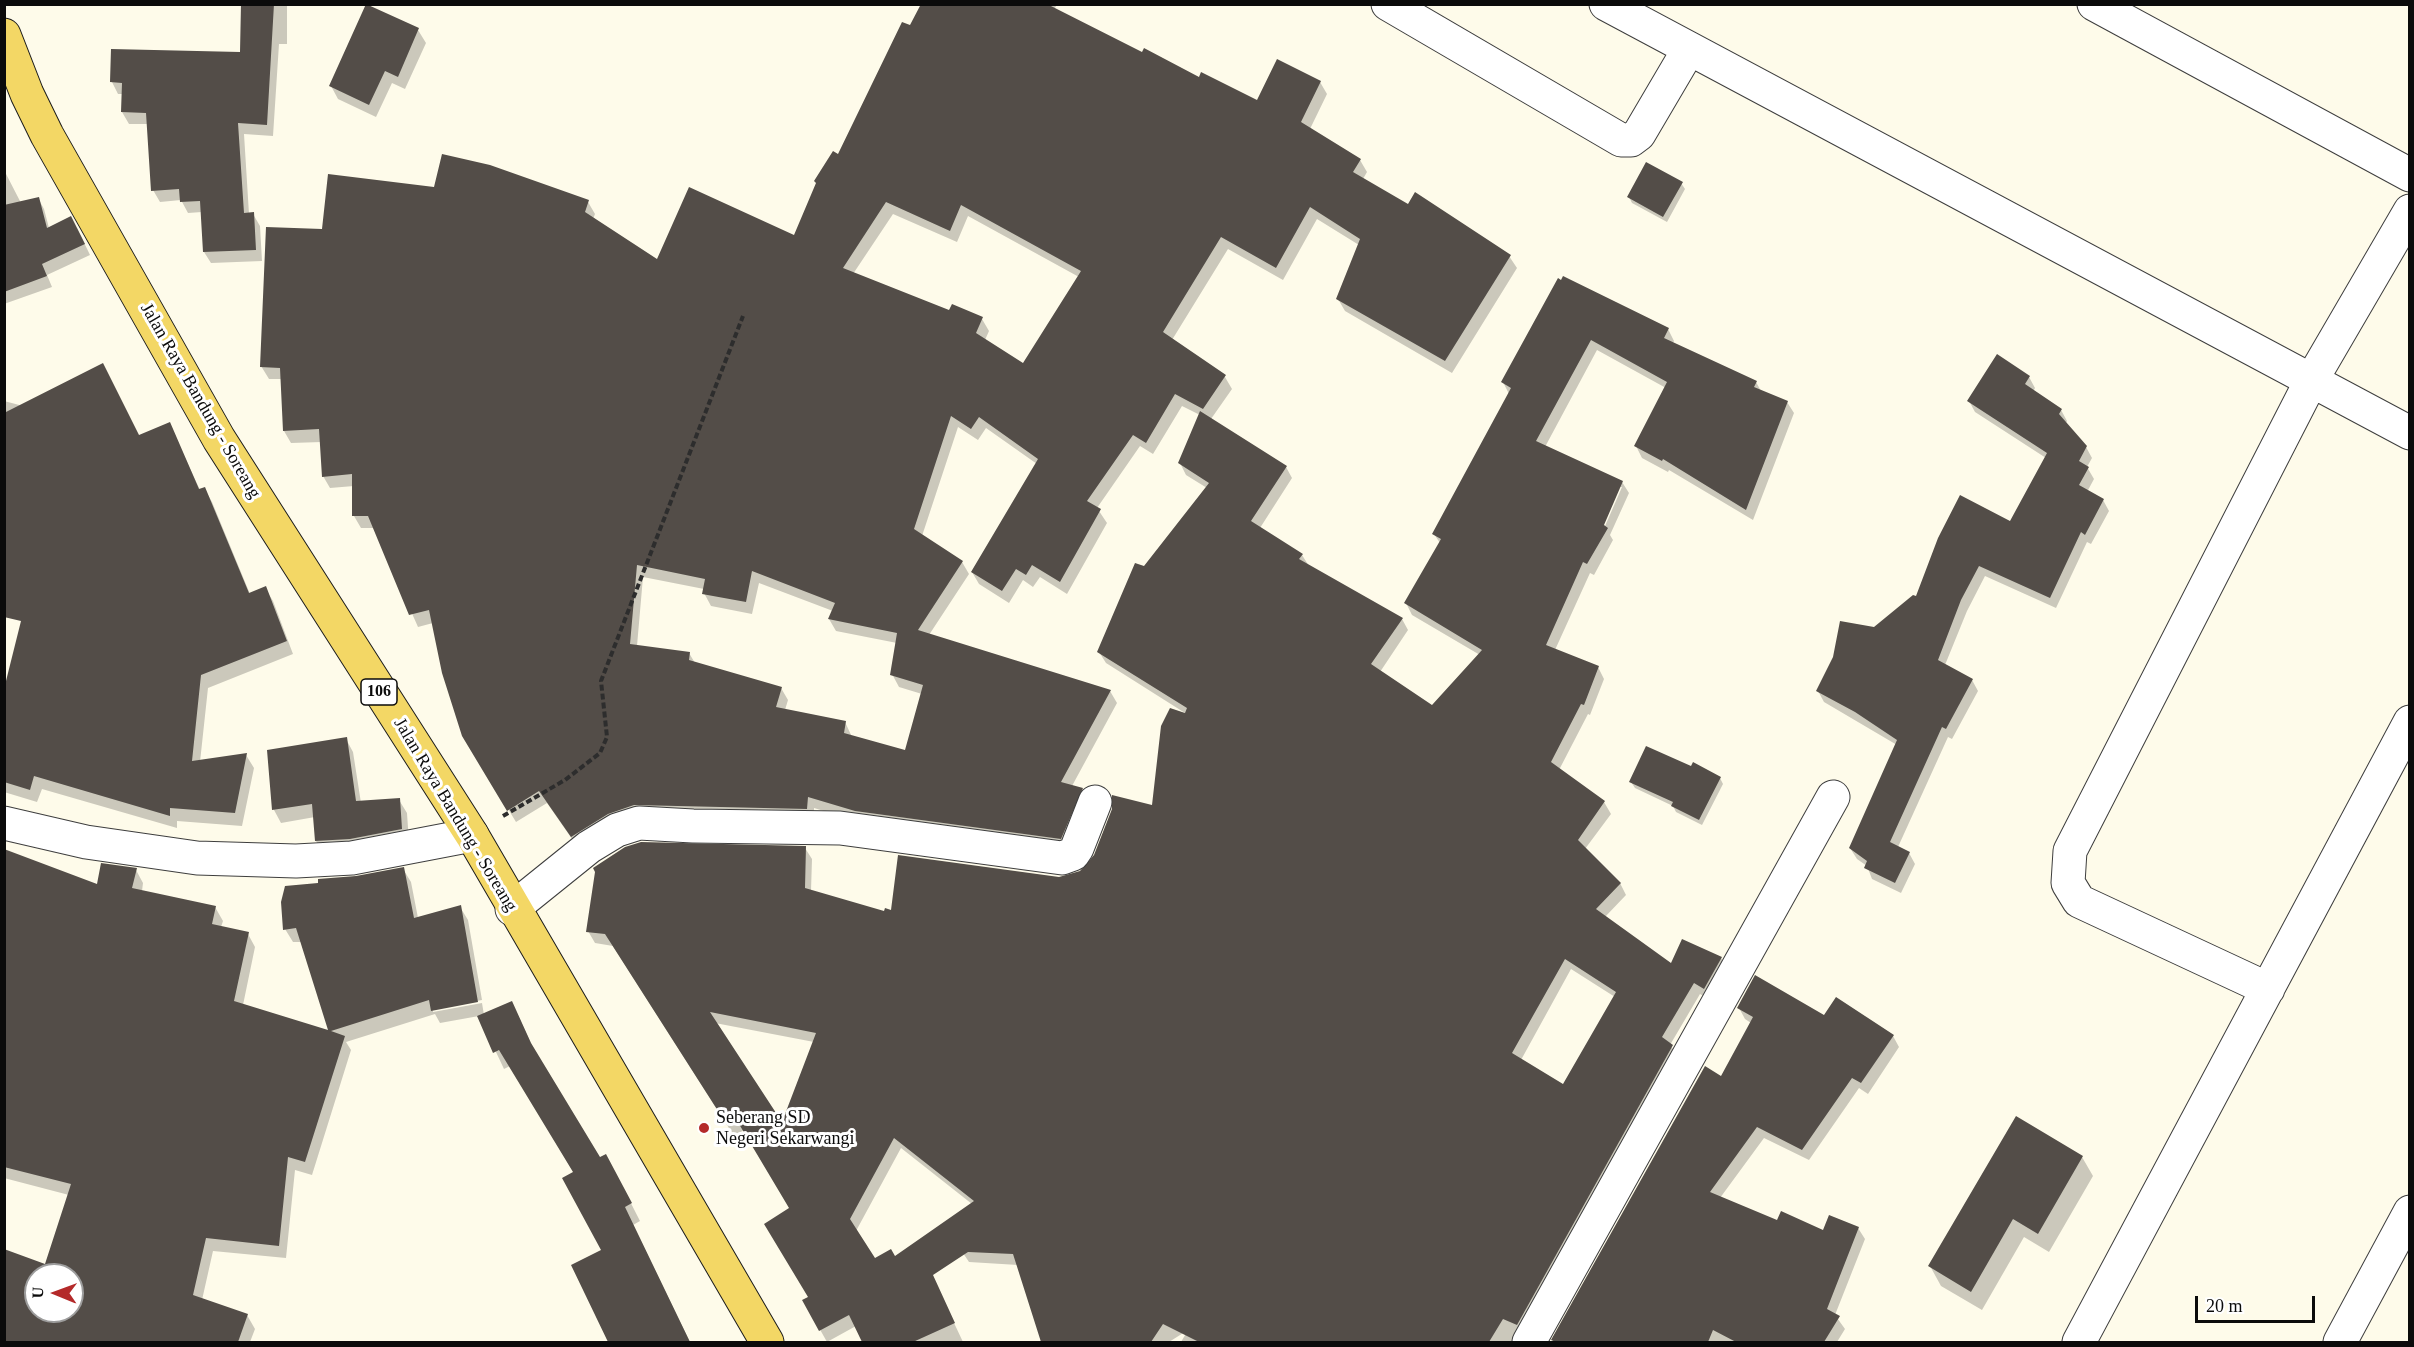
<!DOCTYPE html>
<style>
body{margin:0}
#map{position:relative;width:2414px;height:1347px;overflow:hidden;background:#fefbea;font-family:"Times New Roman",serif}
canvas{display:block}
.frame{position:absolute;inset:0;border:6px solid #0b0b0b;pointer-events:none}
.north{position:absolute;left:24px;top:1263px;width:60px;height:60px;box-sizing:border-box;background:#fff;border:2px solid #9d9d9d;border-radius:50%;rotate:271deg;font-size:16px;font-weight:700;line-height:24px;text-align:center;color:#0b0b0b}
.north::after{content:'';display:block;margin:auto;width:21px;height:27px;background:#b42a2a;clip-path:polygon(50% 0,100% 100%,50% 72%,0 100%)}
.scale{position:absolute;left:2195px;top:1296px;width:120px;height:27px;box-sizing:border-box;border:3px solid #0b0b0b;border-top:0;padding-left:8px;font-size:18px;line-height:21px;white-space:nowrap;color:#0b0b0b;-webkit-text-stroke:4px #fff;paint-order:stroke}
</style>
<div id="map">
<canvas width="2414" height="1347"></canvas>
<div class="frame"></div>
<div class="north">U</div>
<div class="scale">20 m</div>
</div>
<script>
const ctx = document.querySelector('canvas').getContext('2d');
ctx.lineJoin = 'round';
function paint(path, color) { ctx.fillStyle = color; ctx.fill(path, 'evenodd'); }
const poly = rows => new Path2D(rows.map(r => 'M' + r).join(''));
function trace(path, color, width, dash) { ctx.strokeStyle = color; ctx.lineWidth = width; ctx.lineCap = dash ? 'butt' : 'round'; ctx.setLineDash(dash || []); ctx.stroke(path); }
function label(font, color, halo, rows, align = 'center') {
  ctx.font = font + ' "Times New Roman",serif'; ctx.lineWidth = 6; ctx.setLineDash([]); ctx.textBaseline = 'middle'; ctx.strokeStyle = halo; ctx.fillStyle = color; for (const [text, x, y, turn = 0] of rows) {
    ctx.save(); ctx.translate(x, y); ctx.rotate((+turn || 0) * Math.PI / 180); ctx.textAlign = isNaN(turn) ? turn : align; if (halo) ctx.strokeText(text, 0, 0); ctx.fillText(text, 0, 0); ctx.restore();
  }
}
paint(poly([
 [242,4,287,6,287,44,279,44,273,136,244,134,249,214,253,214,260,226,262,261,211,263,204,252,202,212,188,213,181,200,160,202,153,190,148,124,129,124,122,112,123,94,118,94,112,82,242,53],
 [923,4,1057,4,1054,10,1143,54,1258,102,1320,82,1327,94,1310,129,1360,160,1367,172,1363,179,1408,206,1509,256,1517,268,1452,373,1345,311,1338,299,1359,245,1317,219,1283,280,1228,249,1172,340,1225,377,1232,389,1211,419,1286,467,1292,478,1260,528,1302,555,1309,566,1402,619,1408,630,1380,672,1432,707,1480,655,1412,615,1406,603,1440,543,1434,534,1509,394,1503,382,1558,280,1668,329,1674,341,1673,343,1756,382,1761,391,1787,402,1794,413,1753,520,1669,470,1668,472,1642,458,1636,446,1666,388,1597,350,1545,447,1622,482,1629,493,1610,535,1613,540,1594,575,1590,573,1555,650,1598,667,1604,679,1590,715,1588,714,1559,770,1604,802,1611,814,1585,849,1620,883,1626,895,1605,917,1672,965,1721,958,1728,970,1711,1000,1700,994,1670,1045,1679,1057,1520,1342,1181,1342,1188,1330,1169,1342,1042,1342,1018,1265,969,1262,951,1235,972,1204,901,1148,856,1231,875,1260,922,1255,963,1342,863,1342,856,1326,827,1342,804,1301,810,1297,791,1209,744,1130,734,1136,613,946,595,943,588,931,805,848,812,859,811,891,886,913,1081,873,1153,807,1185,713,1106,663,1099,652,1145,568,1207,488,1186,475,1180,463,1200,415,1182,406,1153,454,1140,446,1097,508,1107,523,1067,594,1040,577,1033,587,1023,580,1009,603,979,584,972,572,1037,464,986,428,978,440,958,427,922,536,962,562,969,574,929,635,1110,691,1117,703,1072,786,1082,789,1089,801,1067,851,863,823,814,808,814,821,641,817,579,849,547,803,516,822,463,735,433,623,418,627,374,528,361,528,354,516,354,486,330,488,323,476,322,442,291,443,284,431,282,379,269,379,261,366,323,230,436,188,588,202,595,214,593,219,657,261,795,237],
 [893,214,957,242,968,216,1079,277,1024,365,985,340,989,331,982,319,950,312,853,274],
 [1619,487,1622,487,1602,533,1599,531],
 [643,577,704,589,704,593,711,606,752,614,759,583,833,611,829,619,836,631,897,643,892,674,899,687,922,694,906,752,852,737,845,722,785,710,788,700,781,688,695,663,689,653,637,646],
 [1571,969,1615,997,1564,1086,1521,1060],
 [715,1023,814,1042,783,1125],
 [418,30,426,43,405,89,392,83,376,117,338,99,331,86],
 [4,170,21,203,38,198,44,209,49,228,77,228,90,255,47,275,52,287,4,304],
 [1681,183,1685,189,1667,222,1632,203,1629,197],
 [2029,377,2035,388,2033,392,2061,410,2067,421,2066,423,2086,447,2092,458,2087,467,2094,479,2087,492,2103,500,2109,511,2091,544,2087,542,2056,608,1985,576,1967,611,1945,665,1972,680,1978,691,1952,739,1948,737,1898,847,1909,853,1915,864,1901,893,1872,879,1867,866,1857,859,1850,848,1897,745,1824,702,1818,691,1874,629,2011,523,2046,458,1975,412,1969,401],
 [4,401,139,436,169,423,200,490,204,488,212,502,250,594,265,588,273,601,293,654,208,688,200,762,246,755,254,768,242,826,177,821,177,828,42,789,37,802,4,792,4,696,23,616,4,569],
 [346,739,353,752,361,803,399,800,407,813,409,842,324,854,316,841,315,817,281,823,274,810,268,751],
 [1720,778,1723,784,1702,825,1676,812,1673,806,1635,788,1631,782],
 [4,850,98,886,136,870,143,883,142,891,215,907,223,921,221,927,248,934,255,947,243,1005,330,1033,301,942,293,942,285,929,356,878,403,869,411,882,418,918,460,907,468,920,482,1000,433,1009,433,1012,482,1003,484,1015,512,1003,538,1058,599,1159,615,1172,640,1221,633,1225,690,1342,610,1342,573,1265,603,1251,574,1173,510,1066,504,1069,479,1016,440,1023,435,1014,346,1042,351,1050,312,1175,295,1170,286,1258,213,1251,202,1300,247,1315,255,1329,250,1342,4,1342,4,1251,46,1266,69,1195,4,1178],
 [36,1275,72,1275,72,1311,36,1311],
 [1739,1008,1824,1017,1893,1036,1899,1047,1868,1094,1859,1088,1809,1160,1764,1138,1720,1198,1778,1222,1824,1232,1858,1228,1865,1239,1835,1315,1845,1329,1837,1342,1552,1342,1705,1068,1721,1078,1751,1023,1745,1019],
 [2082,1157,2093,1176,2049,1252,2024,1237,1982,1310,1941,1286,1930,1266]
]), '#0003');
paint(poly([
 [241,4,274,4,267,125,238,123,244,213,254,212,256,250,203,252,200,201,180,202,179,189,151,191,146,113,121,112,122,83,110,82,111,49,240,52],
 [366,4,419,28,398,77,385,71,369,105,329,86],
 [921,4,1047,4,1142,52,1144,48,1199,77,1201,72,1257,100,1277,59,1321,81,1301,122,1361,159,1353,172,1408,204,1415,192,1511,255,1445,361,1336,299,1360,239,1310,207,1276,268,1221,237,1163,332,1226,375,1203,409,1175,394,1146,443,1133,435,1087,501,1101,509,1060,582,1032,565,1026,575,1016,569,1002,591,971,572,1038,459,979,417,971,429,951,416,914,529,963,561,918,630,1111,690,1061,782,1083,788,1061,839,855,811,808,797,807,809,634,805,608,814,571,837,539,791,507,811,462,736,442,673,429,610,409,615,368,516,352,516,352,474,322,477,319,429,283,431,280,368,260,367,266,227,322,229,328,174,434,187,442,154,490,165,589,200,585,212,657,259,689,187,794,235,816,183,814,181,833,151,838,154,902,22,910,25],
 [886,202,950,231,961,205,1081,271,1023,363,976,333,983,317,952,304,949,310,843,268],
 [637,565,705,579,702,594,746,602,752,571,835,603,828,619,897,633,890,675,923,685,905,750,844,733,846,721,776,707,782,687,689,660,690,652,630,644],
 [1646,162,1683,182,1663,217,1627,197],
 [39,197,47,228,71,216,85,244,42,264,47,276,4,292,4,205],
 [1563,276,1669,328,1664,338,1757,381,1754,387,1788,401,1746,510,1663,459,1662,461,1634,446,1667,382,1591,340,1536,441,1623,481,1604,525,1608,528,1587,564,1583,562,1546,645,1599,666,1584,705,1581,704,1551,762,1605,801,1578,840,1621,883,1596,909,1671,963,1682,939,1722,957,1704,989,1694,983,1662,1037,1673,1045,1517,1325,1503,1319,1489,1342,1199,1342,1163,1324,1151,1342,1041,1342,1013,1254,968,1252,933,1275,955,1323,913,1342,862,1342,849,1315,819,1331,802,1300,808,1297,764,1224,789,1208,736,1119,727,1125,605,934,586,932,595,872,593,868,625,847,641,842,806,846,805,888,884,911,885,908,891,910,898,855,1059,877,1080,871,1094,855,1112,809,1112,795,1152,805,1161,726,1170,708,1185,713,1187,708,1097,652,1135,563,1144,566,1209,483,1178,463,1200,411,1287,466,1251,521,1303,554,1299,559,1403,618,1371,664,1432,705,1482,650,1404,603,1441,539,1432,534,1511,388,1501,382,1558,278,1561,280],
 [1565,959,1616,992,1563,1084,1512,1053],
 [710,1012,816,1033,782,1122],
 [894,1138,974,1201,895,1256,891,1249,875,1258,850,1219],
 [1997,354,2030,376,2025,384,2062,409,2059,414,2087,446,2079,461,2089,467,2079,485,2104,499,2085,535,2081,532,2050,598,1979,566,1961,600,1938,660,1973,679,1946,729,1942,727,1890,842,1910,852,1895,883,1864,868,1867,861,1849,848,1897,740,1855,712,1816,691,1833,657,1840,621,1874,627,1913,595,1916,596,1938,538,1960,495,2010,521,2047,453,1967,401],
 [103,363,139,435,170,422,199,489,205,487,249,593,266,586,287,641,201,675,192,761,247,753,235,813,170,808,170,816,34,776,30,790,4,782,4,689,21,621,4,617,4,413],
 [347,737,356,801,400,798,402,829,350,839,315,841,312,804,272,810,267,750],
 [1646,746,1691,766,1693,762,1721,777,1699,820,1671,806,1673,802,1629,782],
 [4,849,97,884,101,863,137,868,132,888,216,906,212,924,249,932,234,1001,328,1030,296,928,283,930,281,902,285,886,318,883,318,879,356,876,404,867,414,918,461,905,478,1002,431,1011,429,1000,331,1031,345,1036,305,1162,288,1157,279,1246,206,1238,193,1295,248,1314,238,1342,4,1342,4,1249,45,1264,71,1184,4,1167],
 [36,1275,72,1275,72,1311,36,1311],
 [1755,975,1824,1015,1836,997,1894,1035,1861,1083,1852,1078,1802,1150,1757,1127,1710,1192,1777,1220,1781,1211,1823,1230,1829,1215,1859,1227,1827,1309,1840,1316,1824,1342,1736,1342,1713,1330,1708,1342,1556,1342,1551,1340,1705,1066,1721,1076,1753,1017,1737,1008],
 [512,1001,531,1043,600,1157,606,1154,632,1203,625,1207,690,1342,608,1342,571,1265,601,1250,562,1178,573,1172,499,1050,493,1053,477,1016],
 [2016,1116,2083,1156,2038,1234,2013,1219,1971,1292,1928,1266]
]), '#534d48');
const minor = poly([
 [1388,4,1621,140,1631,140,1639,134,1689,49],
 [1606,4,2410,433],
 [2094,4,2410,175],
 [4,823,86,842,197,858,296,861,352,858,472,835],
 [512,909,589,847,617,830,639,823,693,826,840,828,1062,858,1073,854,1077,848,1095,802],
 [2268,989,2079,901,2068,883,2070,851,2311,381,2410,211],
 [1529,1342,1833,797],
 [2079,1342,2410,722],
 [2340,1342,2410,1212]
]);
const major = poly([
 [4,35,27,94,47,135,219,439,472,835,767,1342]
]);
trace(minor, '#3e3e3e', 35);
trace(major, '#1c1c1c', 35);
trace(poly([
 [503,816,565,780,600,753,607,737,601,681,743,316]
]), '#2d2d2d', 4, [6, 3]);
trace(minor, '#fff', 33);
trace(major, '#f3d765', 33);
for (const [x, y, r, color] of [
 [704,1128,6,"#b42a2a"]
]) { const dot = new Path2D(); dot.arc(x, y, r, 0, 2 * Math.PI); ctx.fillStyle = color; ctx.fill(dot); trace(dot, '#fff', 2); }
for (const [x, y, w] of [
 [379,692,36]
]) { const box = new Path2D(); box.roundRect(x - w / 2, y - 13, w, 26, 4.5); ctx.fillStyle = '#fff'; ctx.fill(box); trace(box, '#0b0b0b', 1.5); }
label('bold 16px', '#0b0b0b', null, [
 ["106",379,692]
]);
label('18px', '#0b0b0b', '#fff', [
 ["Jalan Raya Bandung - Soreang",200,401,60],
 ["Jalan Raya Bandung - Soreang",455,815,59]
]);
label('18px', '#0b0b0b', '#fff', [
 ["Seberang SD",716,1118],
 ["Negeri Sekarwangi",716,1139]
], 'left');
</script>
